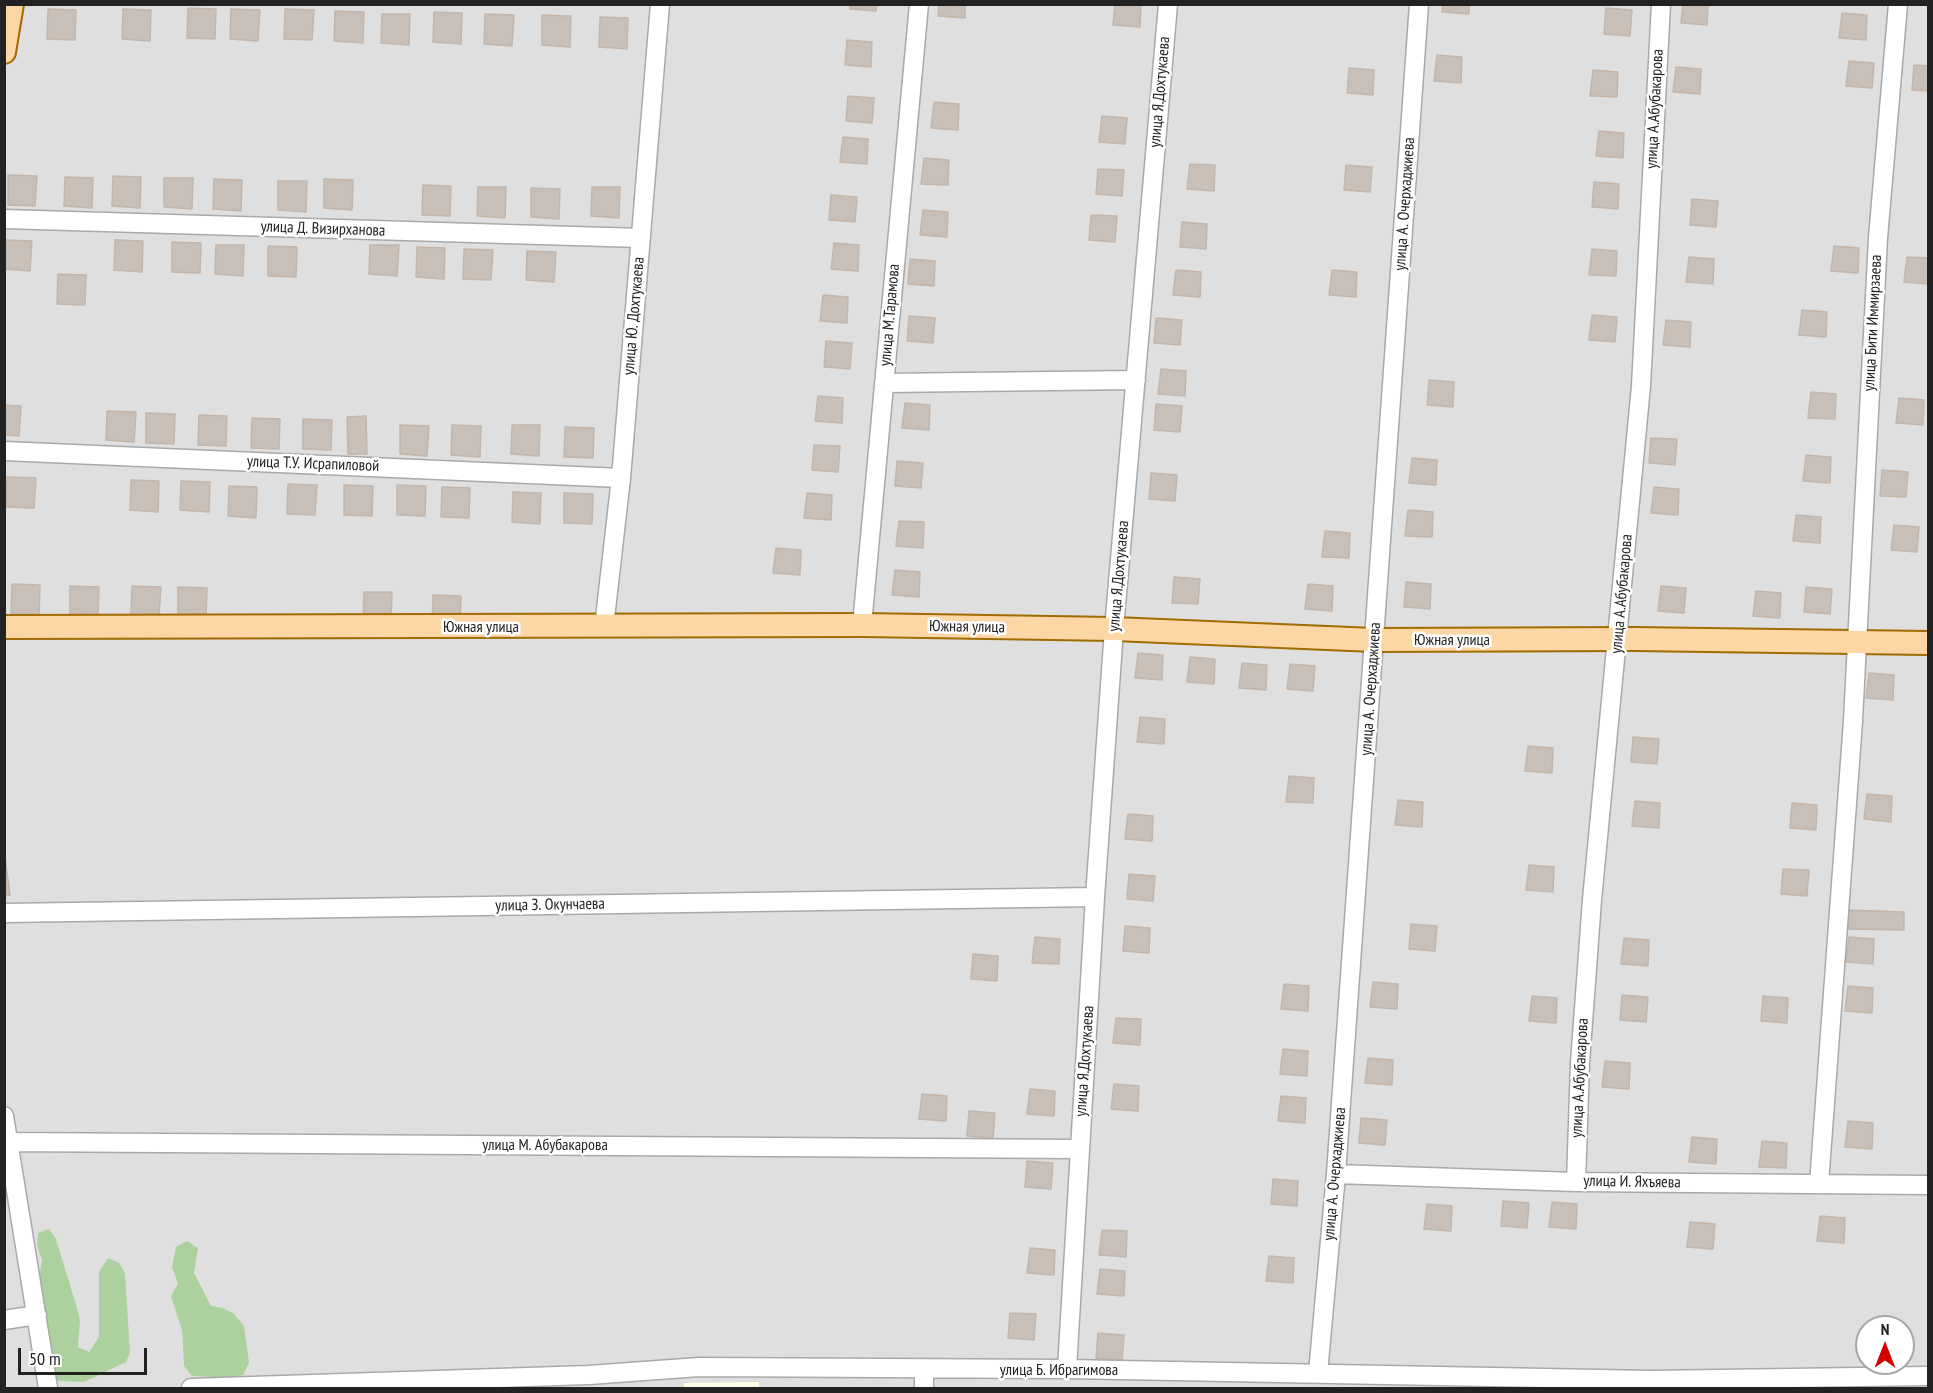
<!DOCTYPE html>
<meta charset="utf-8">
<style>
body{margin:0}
#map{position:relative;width:1933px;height:1393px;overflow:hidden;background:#f2efe9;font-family:"PT Sans Narrow",sans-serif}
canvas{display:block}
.frame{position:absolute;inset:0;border:6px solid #222;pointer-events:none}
.north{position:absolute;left:1855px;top:1315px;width:60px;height:60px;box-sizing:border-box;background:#fff;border:2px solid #a7a7a7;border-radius:50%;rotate:0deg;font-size:16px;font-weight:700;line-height:24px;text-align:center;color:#222}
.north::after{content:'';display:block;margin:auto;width:21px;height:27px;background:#d40000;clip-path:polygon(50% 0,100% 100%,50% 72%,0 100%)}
.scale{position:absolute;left:18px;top:1348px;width:129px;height:27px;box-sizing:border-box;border:3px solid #222;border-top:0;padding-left:8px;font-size:18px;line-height:21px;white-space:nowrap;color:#222;-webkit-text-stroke:4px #fff;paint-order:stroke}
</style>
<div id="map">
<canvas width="1933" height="1393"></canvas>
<div class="frame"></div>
<div class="north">N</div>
<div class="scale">50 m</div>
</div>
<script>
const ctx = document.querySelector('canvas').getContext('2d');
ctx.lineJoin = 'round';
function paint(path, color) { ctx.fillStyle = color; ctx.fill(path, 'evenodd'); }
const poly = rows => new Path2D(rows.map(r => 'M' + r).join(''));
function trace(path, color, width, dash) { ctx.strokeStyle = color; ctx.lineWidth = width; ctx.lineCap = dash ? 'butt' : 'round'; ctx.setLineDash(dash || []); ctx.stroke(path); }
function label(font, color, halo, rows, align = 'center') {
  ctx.font = font + ' "PT Sans Narrow",sans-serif'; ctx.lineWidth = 5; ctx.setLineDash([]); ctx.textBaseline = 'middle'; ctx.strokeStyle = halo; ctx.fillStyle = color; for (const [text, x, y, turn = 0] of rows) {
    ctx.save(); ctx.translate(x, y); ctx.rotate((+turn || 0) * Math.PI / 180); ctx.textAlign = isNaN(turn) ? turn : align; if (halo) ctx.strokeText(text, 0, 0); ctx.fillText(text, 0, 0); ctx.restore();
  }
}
paint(poly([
 [5,5,1928,5,1928,1388,5,1388],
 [1867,1327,1903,1327,1903,1363,1867,1363]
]), '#e0dfdf');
paint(poly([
 [759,1382,759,1388,684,1388,684,1383]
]), '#ffffe5');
paint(poly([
 [49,1229,56,1239,77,1308,80,1320,78,1347,89,1352,99,1337,99,1272,108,1258,119,1263,125,1273,130,1353,126,1362,84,1382,58,1381,53,1368,39,1278,42,1260,37,1245,38,1233],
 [187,1241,198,1248,194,1273,211,1306,223,1308,234,1314,244,1326,249,1363,243,1375,231,1378,192,1376,184,1366,182,1330,171,1296,178,1284,172,1267,176,1247]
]), '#add19e');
const building = poly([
 [850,4,877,4,876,11,850,9,850,4],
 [939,4,965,4,965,18,938,16,939,4],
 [1115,4,1141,4,1140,27,1113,25,1115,4],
 [1443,4,1469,4,1469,14,1442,12,1443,4],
 [1683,4,1708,4,1707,25,1681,23,1683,4],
 [188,8,216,9,215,39,187,38,188,8],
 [1606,8,1632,10,1630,36,1604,34,1606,8],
 [48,9,76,10,75,40,47,39,48,9],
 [123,9,151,10,150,41,122,39,123,9],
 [231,9,260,10,258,41,230,39,231,9],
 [285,9,314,10,312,40,284,39,285,9],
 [335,11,364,12,363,43,334,41,335,11],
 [434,12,462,13,461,44,433,42,434,12],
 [1842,13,1867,15,1866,40,1839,38,1842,13],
 [382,14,410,14,409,45,381,43,382,14],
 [485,14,514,15,512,46,484,44,485,14],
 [542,15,571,16,570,47,542,45,542,15],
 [600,17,628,18,627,49,599,47,600,17],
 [847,40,872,42,871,67,845,65,847,40],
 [1437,55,1462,57,1461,83,1434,81,1437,55],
 [1849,61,1874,63,1872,88,1846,86,1849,61],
 [1914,65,1928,66,1928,91,1912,90,1914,65],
 [1676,67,1701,69,1700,94,1673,92,1676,67],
 [1349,68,1374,70,1373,95,1347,93,1349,68],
 [1593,70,1618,72,1617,97,1590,96,1593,70],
 [848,96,874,98,872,123,846,121,848,96],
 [934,102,959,104,958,130,931,128,934,102],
 [1102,116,1127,118,1125,144,1099,142,1102,116],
 [1599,131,1624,133,1623,158,1596,156,1599,131],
 [843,137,868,139,867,164,840,162,843,137],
 [924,158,949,160,948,185,921,184,924,158],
 [1190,164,1215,165,1214,191,1187,189,1190,164],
 [1346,165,1372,167,1370,192,1344,190,1346,165],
 [1098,169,1124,170,1122,196,1096,194,1098,169],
 [8,175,37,176,35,206,8,205,8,175],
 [113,176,141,177,140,208,112,206,113,176],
 [65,177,93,178,92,208,64,206,65,177],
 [164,178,193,178,192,209,164,207,164,178],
 [214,179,242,180,241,211,213,209,214,179],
 [324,179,353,180,352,210,324,208,324,179],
 [278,181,307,181,306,212,278,210,278,181],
 [1594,182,1619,184,1618,209,1592,207,1594,182],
 [423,185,451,186,450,216,422,215,423,185],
 [478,187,506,187,505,218,477,216,478,187],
 [592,187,620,187,619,218,591,216,592,187],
 [531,188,560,189,559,219,531,217,531,188],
 [831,195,857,197,855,222,829,220,831,195],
 [1692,199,1718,201,1716,227,1690,225,1692,199],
 [923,210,948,212,947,237,920,235,923,210],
 [1091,215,1117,216,1115,242,1089,240,1091,215],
 [1182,222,1207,224,1206,249,1180,247,1182,222],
 [4,240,32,241,30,271,4,269,4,240],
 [115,240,143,241,142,272,114,270,115,240],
 [172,242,201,243,200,273,172,272,172,242],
 [834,243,859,245,858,271,831,269,834,243],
 [216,245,244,245,243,276,215,274,216,245],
 [370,245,399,245,397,276,369,274,370,245],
 [268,246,297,247,296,277,268,276,268,246],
 [1834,246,1859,248,1858,273,1831,271,1834,246],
 [417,247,445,248,444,279,416,277,417,247],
 [464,249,493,250,491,280,463,279,464,249],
 [1592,249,1617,251,1616,276,1589,275,1592,249],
 [527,251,556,252,554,282,526,280,527,251],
 [1689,257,1714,259,1713,284,1686,282,1689,257],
 [1907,257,1928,258,1928,284,1904,282,1907,257],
 [910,259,935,261,934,286,908,284,910,259],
 [1176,270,1201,272,1200,297,1173,295,1176,270],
 [1332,270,1357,272,1356,297,1329,295,1332,270],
 [58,274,86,275,85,305,57,304,58,274],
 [823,295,848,297,847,323,820,321,823,295],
 [1802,310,1827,312,1826,337,1799,335,1802,310],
 [1592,315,1617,317,1615,342,1589,340,1592,315],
 [909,316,935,318,933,343,907,341,909,316],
 [1156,318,1182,320,1180,345,1154,343,1156,318],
 [1666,320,1691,322,1690,347,1663,345,1666,320],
 [826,341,852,343,850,369,824,367,826,341],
 [1161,369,1186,371,1185,396,1158,394,1161,369],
 [1429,380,1454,382,1453,407,1427,405,1429,380],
 [1811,392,1836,394,1835,419,1808,418,1811,392],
 [818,396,843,398,842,423,815,421,818,396],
 [1899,398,1924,400,1923,425,1896,423,1899,398],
 [905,403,930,405,929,430,902,428,905,403],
 [1156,404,1182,406,1180,432,1154,430,1156,404],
 [4,405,21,406,19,436,4,435,4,405],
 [107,411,136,412,134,442,106,440,107,411],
 [146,413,175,414,174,444,146,443,146,413],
 [199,415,227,416,226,446,198,445,199,415],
 [366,416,367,454,348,454,347,417,366,416],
 [252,418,280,419,279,449,251,448,252,418],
 [303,419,332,420,331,450,303,449,303,419],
 [400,425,429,426,427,456,400,454,400,425],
 [452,425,481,426,480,457,451,455,452,425],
 [512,425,540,425,539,456,511,454,512,425],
 [565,427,594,428,593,458,564,457,565,427],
 [1651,438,1677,439,1675,465,1649,463,1651,438],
 [814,445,840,446,838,472,812,470,814,445],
 [1806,455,1831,457,1830,483,1803,481,1806,455],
 [1412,458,1437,460,1436,485,1409,483,1412,458],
 [897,461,923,463,921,488,895,486,897,461],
 [1882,470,1908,472,1906,497,1880,496,1882,470],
 [1151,473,1177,475,1175,501,1149,499,1151,473],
 [7,477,36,478,34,508,6,507,7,477],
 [131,480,159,481,158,512,130,510,131,480],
 [181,481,210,482,209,512,180,510,181,481],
 [288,484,317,485,315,515,287,514,288,484],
 [344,485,373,486,372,516,344,515,344,485],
 [397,485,426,486,425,516,397,515,397,485],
 [229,486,257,487,256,518,228,516,229,486],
 [442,487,470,488,469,518,441,517,442,487],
 [1654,487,1679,489,1678,515,1651,513,1654,487],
 [513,492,541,493,540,524,512,522,513,492],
 [564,493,593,494,592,524,564,523,564,493],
 [807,493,832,495,831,520,804,518,807,493],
 [1408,510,1433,512,1432,537,1405,536,1408,510],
 [1796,515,1821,517,1820,543,1793,541,1796,515],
 [899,521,924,522,923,548,896,546,899,521],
 [1894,525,1919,527,1917,552,1891,550,1894,525],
 [1325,531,1350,533,1349,558,1322,557,1325,531],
 [776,548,801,550,800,575,773,573,776,548],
 [895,570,920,572,919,597,892,595,895,570],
 [1174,577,1200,579,1198,604,1172,603,1174,577],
 [1406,582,1431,584,1430,609,1404,607,1406,582],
 [12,584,40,585,39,616,11,614,12,584],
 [1308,584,1333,586,1332,611,1305,609,1308,584],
 [70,586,99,587,98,617,70,615,70,586],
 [132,586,161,587,159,617,131,616,132,586],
 [1661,586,1686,588,1684,613,1658,611,1661,586],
 [178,587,207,588,206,618,178,617,178,587],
 [1806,587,1832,589,1830,614,1804,612,1806,587],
 [1756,591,1781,593,1780,618,1753,616,1756,591],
 [364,592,392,592,391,623,363,621,364,592],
 [433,595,461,596,460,626,432,625,433,595],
 [1138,653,1163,655,1162,680,1135,678,1138,653],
 [1190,657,1215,659,1214,684,1187,682,1190,657],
 [1242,663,1267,665,1266,690,1239,688,1242,663],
 [1290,664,1315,666,1313,691,1287,689,1290,664],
 [1869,673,1894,675,1893,700,1866,698,1869,673],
 [1140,717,1165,719,1164,744,1137,742,1140,717],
 [1633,737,1659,739,1657,764,1631,762,1633,737],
 [1528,746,1553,748,1552,773,1525,771,1528,746],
 [1289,776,1314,778,1313,803,1286,802,1289,776],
 [1867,794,1892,796,1891,822,1864,819,1867,794],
 [1398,800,1423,802,1422,827,1395,825,1398,800],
 [1635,801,1660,803,1659,828,1632,826,1635,801],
 [1792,803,1817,805,1816,830,1790,828,1792,803],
 [1128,814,1153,816,1152,841,1125,839,1128,814],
 [4,849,10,895,4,896,4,849],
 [1529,865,1554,867,1553,892,1526,890,1529,865],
 [1783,869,1809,870,1807,896,1781,894,1783,869],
 [1129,874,1155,876,1153,901,1127,899,1129,874],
 [1848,910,1904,912,1904,930,1848,929,1848,910],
 [1411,924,1437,926,1435,951,1409,949,1411,924],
 [1125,926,1150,928,1149,953,1123,951,1125,926],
 [1035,937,1060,939,1059,964,1032,963,1035,937],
 [1849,937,1874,939,1873,964,1846,962,1849,937],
 [1624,938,1649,940,1648,966,1621,964,1624,938],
 [973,954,998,956,997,981,971,979,973,954],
 [1373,982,1398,984,1397,1009,1370,1007,1373,982],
 [1284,984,1309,986,1308,1011,1281,1009,1284,984],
 [1848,986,1873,988,1872,1013,1845,1011,1848,986],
 [1622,995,1648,997,1646,1022,1620,1020,1622,995],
 [1532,996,1557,998,1556,1023,1529,1021,1532,996],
 [1763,996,1788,998,1787,1023,1761,1021,1763,996],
 [1116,1018,1141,1019,1140,1045,1113,1043,1116,1018],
 [1283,1049,1308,1051,1307,1076,1280,1074,1283,1049],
 [1368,1058,1393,1060,1392,1085,1365,1083,1368,1058],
 [1605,1061,1630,1063,1629,1089,1602,1087,1605,1061],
 [1114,1084,1139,1086,1138,1111,1111,1109,1114,1084],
 [1030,1089,1055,1091,1054,1116,1027,1114,1030,1089],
 [922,1094,947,1096,946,1121,919,1119,922,1094],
 [1281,1096,1306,1098,1305,1123,1278,1121,1281,1096],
 [969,1111,995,1113,993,1138,967,1136,969,1111],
 [1361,1118,1387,1120,1385,1145,1359,1143,1361,1118],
 [1848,1121,1873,1123,1872,1149,1845,1147,1848,1121],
 [1692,1137,1717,1139,1716,1164,1689,1162,1692,1137],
 [1762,1141,1787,1143,1786,1168,1759,1167,1762,1141],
 [1027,1161,1053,1163,1051,1189,1025,1187,1027,1161],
 [1273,1179,1298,1181,1297,1206,1271,1204,1273,1179],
 [1503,1201,1529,1203,1527,1228,1501,1226,1503,1201],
 [1552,1202,1577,1204,1576,1229,1549,1227,1552,1202],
 [1427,1204,1452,1206,1451,1231,1424,1229,1427,1204],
 [1820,1216,1845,1218,1844,1243,1817,1241,1820,1216],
 [1690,1222,1715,1224,1713,1249,1687,1247,1690,1222],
 [1102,1230,1127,1231,1126,1257,1099,1255,1102,1230],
 [1030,1248,1055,1250,1054,1275,1027,1273,1030,1248],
 [1269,1256,1294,1258,1293,1283,1266,1281,1269,1256],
 [1100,1269,1125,1271,1124,1296,1097,1294,1100,1269],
 [1010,1313,1036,1314,1034,1340,1008,1338,1010,1313],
 [1098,1333,1124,1335,1122,1360,1096,1358,1098,1333]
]);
paint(building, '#c7bfb8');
trace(building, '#c4b6ab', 1.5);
const minor = poly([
 [4,219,641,238],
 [884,383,1136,380],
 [4,451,621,478],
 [862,625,919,4],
 [604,627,621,478,660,4],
 [4,913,1095,897],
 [4,1116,48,1388],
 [10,1142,1079,1149],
 [1336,1174,1576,1182,1928,1185],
 [1576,1182,1580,1063,1592,900,1641,386,1661,4],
 [1819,1184,1853,721,1878,238,1898,4],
 [4,1320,37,1315],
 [924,1369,924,1388],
 [1067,1369,1095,897,1114,629,1168,4],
 [1318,1373,1336,1174,1419,4],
 [191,1388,589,1375,699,1367,1067,1369,1651,1380,1928,1376]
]);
const major = poly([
 [4,52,12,4],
 [4,627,862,625,1114,629,1374,640,1633,639,1928,643]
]);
trace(minor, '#a9a9a9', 21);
trace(major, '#a06b00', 26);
trace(minor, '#fff', 18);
trace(major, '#fcd6a4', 22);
label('16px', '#222', '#fff', [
 ["улица Я.Дохтукаева",1160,92,-85],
 ["улица А.Абубакарова",1655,109,-87],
 ["улица А. Очерхаджиева",1405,204,-86],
 ["улица Д. Визирханова",323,229,2],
 ["улица М.Тарамова",890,315,-85],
 ["улица Ю. Дохтукаева",634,316,-85],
 ["улица Бити Иммирзаева",1873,323,-87],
 ["улица Т.У. Исрапиловой",313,464,2],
 ["улица Я.Дохтукаева",1119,576,-85],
 ["улица А.Абубакарова",1622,594,-85],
 ["Южная улица",481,627],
 ["Южная улица",967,627,1],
 ["Южная улица",1452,640],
 ["улица А. Очерхаджиева",1371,689,-86],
 ["улица З. Окунчаева",550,905,-1],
 ["улица Я.Дохтукаева",1085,1061,-86],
 ["улица А.Абубакарова",1580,1078,-87],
 ["улица М. Абубакарова",545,1145],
 ["улица А. Очерхаджиева",1335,1174,-85],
 ["улица И. Яхъяева",1632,1182,1],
 ["улица Б. Ибрагимова",1059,1370]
]);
</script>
